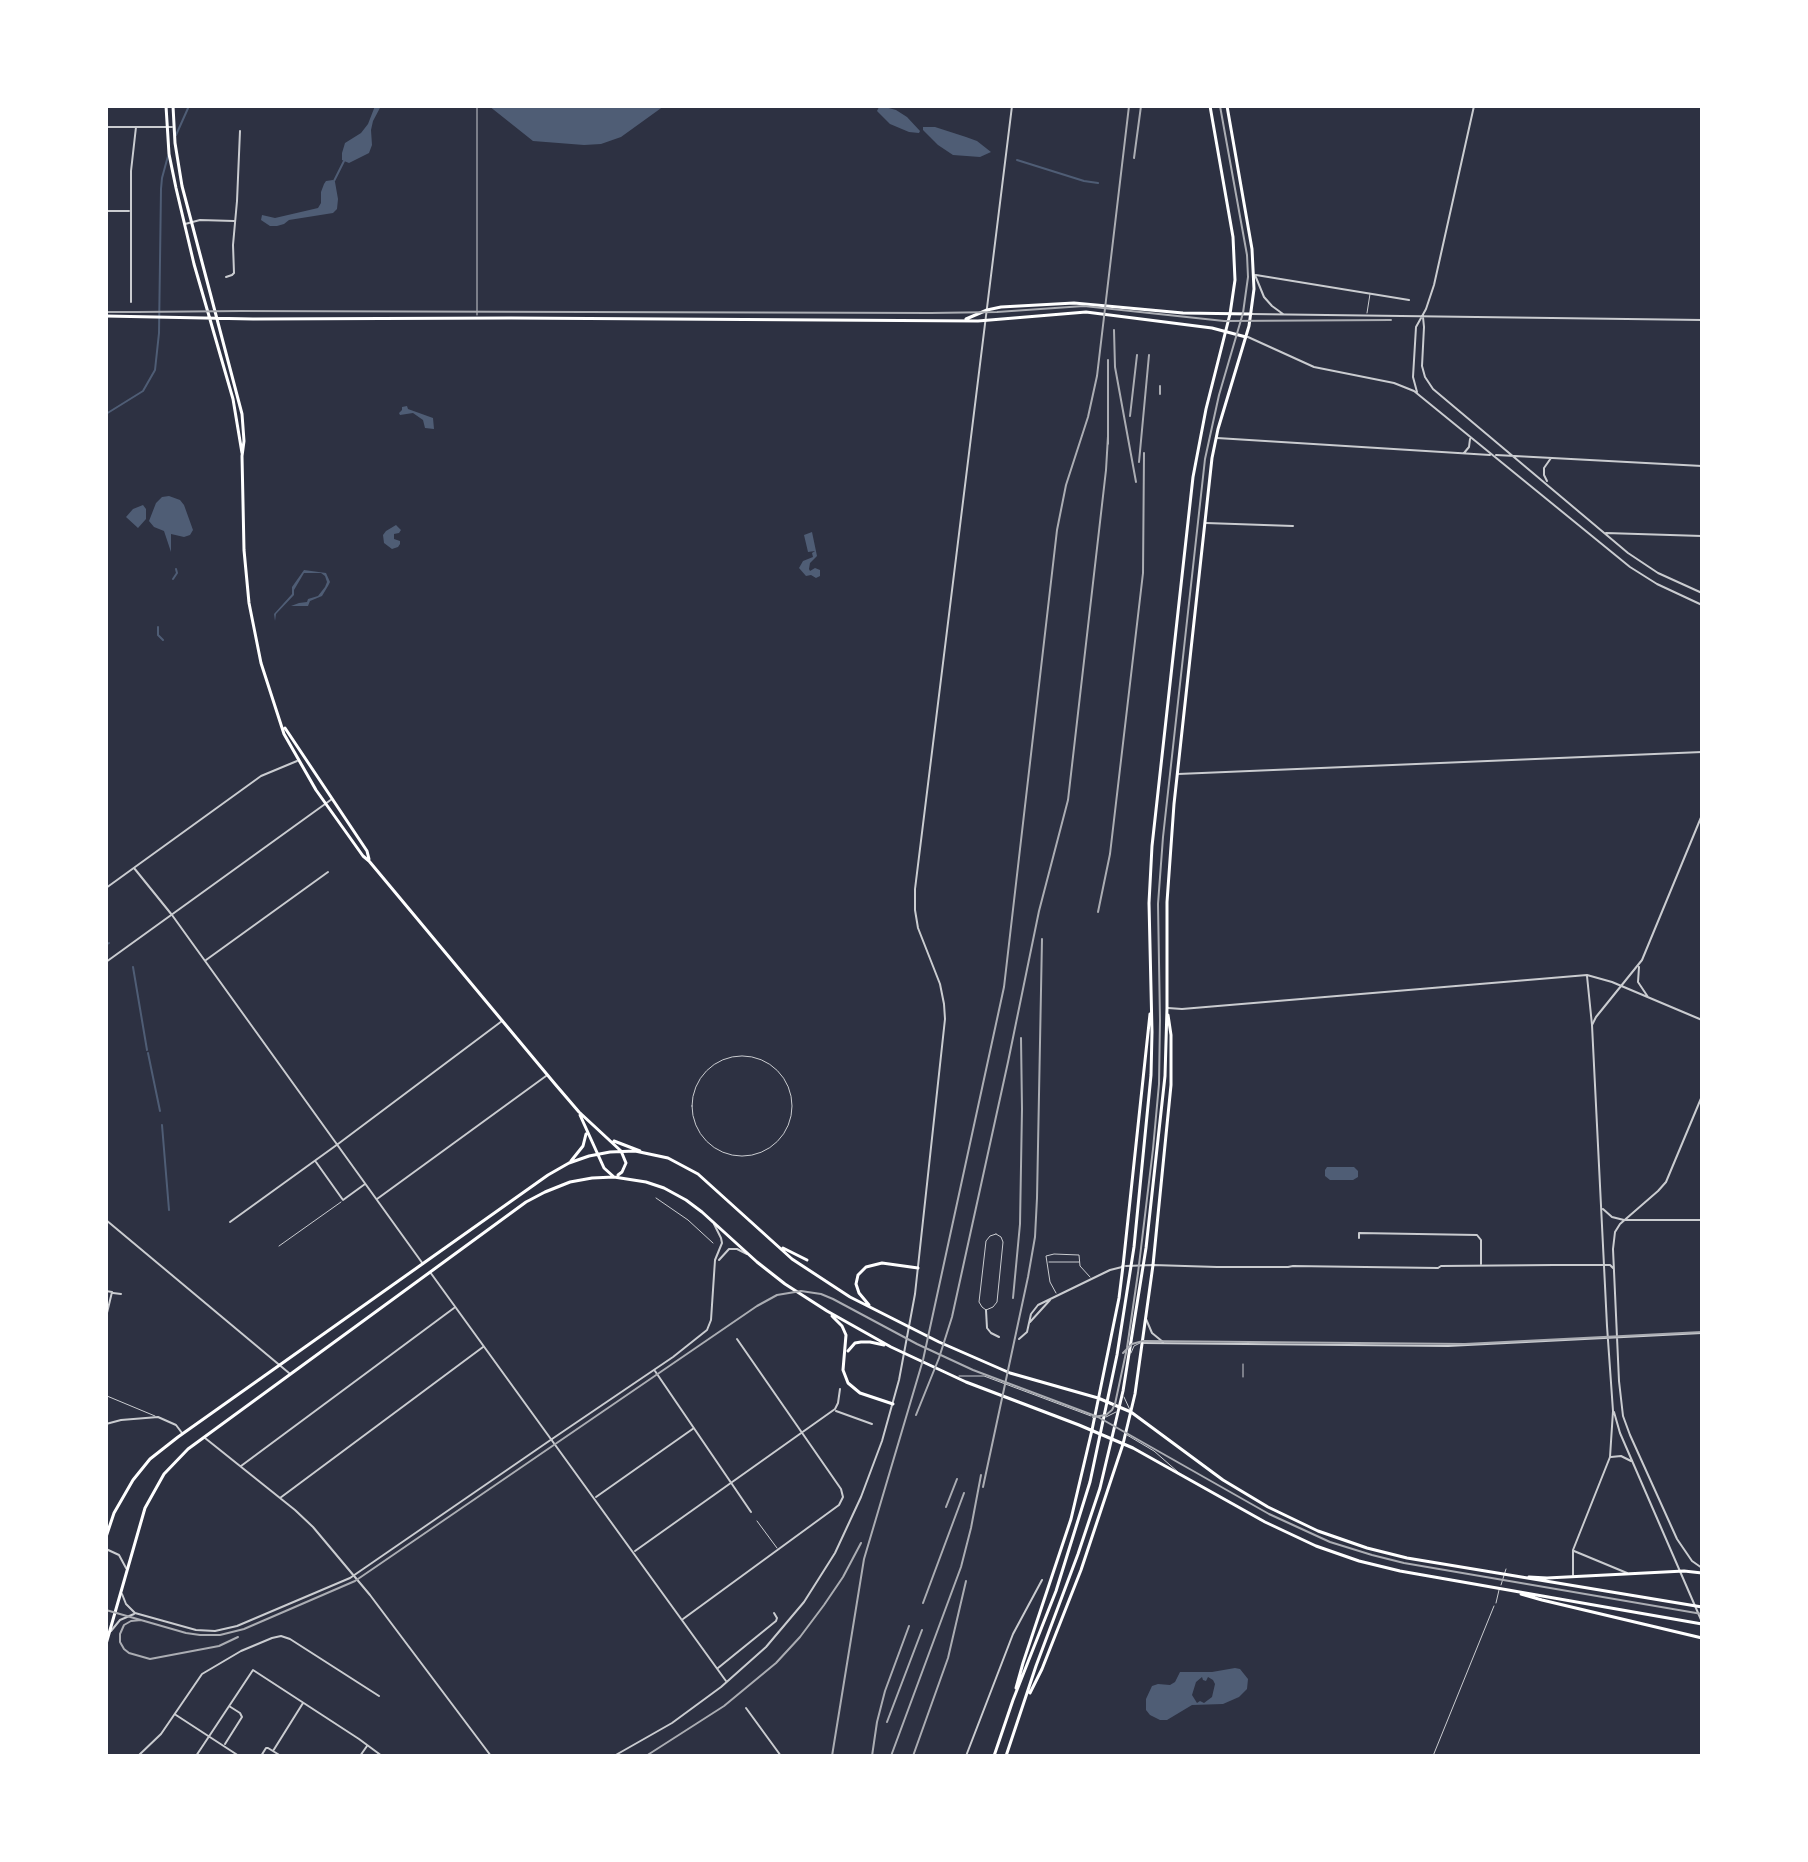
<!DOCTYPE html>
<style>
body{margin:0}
#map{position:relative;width:1808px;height:1862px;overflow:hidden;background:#2d3142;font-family:"Work Sans",sans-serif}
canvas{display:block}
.frame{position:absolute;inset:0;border:108px solid #fff;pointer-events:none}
</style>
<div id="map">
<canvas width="1808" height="1862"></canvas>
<div class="frame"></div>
</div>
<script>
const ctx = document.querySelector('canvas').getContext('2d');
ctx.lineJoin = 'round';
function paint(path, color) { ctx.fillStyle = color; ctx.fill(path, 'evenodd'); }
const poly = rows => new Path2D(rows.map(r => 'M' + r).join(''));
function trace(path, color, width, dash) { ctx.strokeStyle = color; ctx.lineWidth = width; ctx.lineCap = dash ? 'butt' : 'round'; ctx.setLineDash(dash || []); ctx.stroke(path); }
paint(poly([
 [375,106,381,106,373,121,371,130,372,145,369,153,349,163,344,161,342,160,342,153,345,143,361,133,368,124],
 [489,106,664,106,621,137,601,144,584,145,533,141],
 [879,107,885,107,896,110,907,117,920,131,919,133,909,132,890,124,877,111],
 [923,127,935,127,966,137,977,141,991,152,980,157,953,155,938,145,923,130],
 [333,180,335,182,338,199,337,209,333,213,289,220,284,224,277,226,270,226,261,220,262,215,275,218,318,208,321,203,321,192,324,184,326,181],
 [407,406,408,409,433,418,434,429,425,428,423,420,413,413,400,415,399,413,402,410,402,407],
 [169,496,180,500,184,505,193,530,190,535,184,537,171,534,171,552,164,531,154,527,149,521,156,503,162,497],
 [143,505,146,509,146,519,138,528,126,517,133,509],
 [396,525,401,530,399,533,394,534,394,539,400,541,400,544,398,547,392,549,384,543,383,535,386,531],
 [812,532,817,556,810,563,809,569,810,571,815,568,820,570,820,576,816,578,811,575,806,576,799,568,803,561,813,557,812,553,815,551,808,552,804,535],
 [304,570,326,573,330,582,328,586,322,596,310,601,308,606,291,606,299,603,307,602,308,599,318,596,325,587,327,582,325,576,321,573,304,573,294,590,294,595,276,614,275,621,274,614,292,594,292,587],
 [1327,1167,1354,1167,1358,1171,1358,1177,1353,1180,1330,1180,1325,1176,1325,1170],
 [1235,1668,1240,1669,1248,1679,1247,1689,1239,1697,1223,1704,1192,1705,1167,1720,1160,1720,1150,1715,1146,1710,1146,1699,1152,1686,1158,1684,1170,1685,1175,1682,1180,1672,1212,1672],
 [1202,1677,1203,1680,1206,1681,1208,1677,1213,1680,1215,1684,1212,1697,1204,1703,1200,1701,1197,1703,1192,1695,1196,1682]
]), '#4f5d75');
trace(poly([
 [176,135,189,106],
 [1017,160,1084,181,1098,183],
 [334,181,344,161],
 [106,414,143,391,155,370,159,333,161,189,162,178,168,156],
 [173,579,177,573,176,569],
 [158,627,158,635,163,640],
 [106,945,109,943],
 [133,967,147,1050],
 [148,1053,160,1111],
 [162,1125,169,1210]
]), '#4f5d75', 2);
trace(poly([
 [1367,313,1370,294],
 [656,1198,688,1220,713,1243],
 [996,1234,1001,1237,1003,1242,997,1302,993,1307,986,1310,982,1307,979,1302,986,1241,990,1236,996,1234],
 [279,1246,341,1202],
 [1049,1262,1079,1262],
 [1056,1293,1050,1282,1046,1256,1054,1254,1079,1255,1080,1266,1090,1277],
 [1131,1353,1134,1346,1140,1343],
 [959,1376,984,1376,1091,1416],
 [107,1396,155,1416],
 [1124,1397,1130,1410],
 [1106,1417,1116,1412],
 [1127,1435,1154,1451,1178,1472],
 [757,1521,777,1548]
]), '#caccd0', 1);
trace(poly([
 [477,315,477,106],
 '692 1106a50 50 0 1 1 100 0a50 50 0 1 1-100 0Z',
 [1243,1377,1243,1364],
 [1501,1585,1506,1569],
 [1496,1603,1499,1590],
 [1433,1756,1494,1606]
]), '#caccd0', 1);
trace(poly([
 [106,127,172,127],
 [106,211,129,211],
 [185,224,200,220,234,221],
 [1256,275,1409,300],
 [226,277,232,275,234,273,233,245,237,201,240,131],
 [131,302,131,171,136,127],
 [1206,523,1293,526],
 [134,868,172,915,423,1264],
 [106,888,261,776,297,761],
 [206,960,328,872],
 [1587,976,1592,1025],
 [316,1162,343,1200,365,1184],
 [377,1199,546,1076],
 [230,1222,338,1144,502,1021],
 [1359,1238,1359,1233,1477,1235,1481,1240,1481,1264],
 [719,1260,729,1249,737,1249,747,1254],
 [430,1272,726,1681],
 [106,1291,112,1292,106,1317],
 [113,1293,121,1294],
 [986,1310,987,1328,991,1333,999,1337],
 [1030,1322,1050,1300],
 [1019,1339,1027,1332,1031,1314,1038,1305,1110,1270,1122,1267],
 [655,1371,751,1512],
 [836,1411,872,1424],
 [106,1424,121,1420,158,1417,176,1425,182,1433],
 [205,1438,295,1510,313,1527,370,1595,491,1756],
 [552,1439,673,1357,707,1330,711,1320,715,1260,722,1243,721,1238,714,1224],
 [241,1466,454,1308],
 [596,1497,694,1428],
 [280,1498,483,1347],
 [635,1551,835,1409,838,1403,840,1389],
 [683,1619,839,1505,843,1497,841,1489,737,1339],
 [718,1668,776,1621,777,1618,774,1613],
 [746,1708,781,1756],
 [176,1715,239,1756],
 [225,1744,242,1717,240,1713,229,1706],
 [273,1751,303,1703],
 [138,1756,161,1734,202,1674,241,1651,272,1638,281,1636,290,1639,379,1696],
 [196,1756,253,1670,359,1739,382,1756],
 [261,1756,266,1748,268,1748,281,1756],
 [360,1756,367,1746],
 [966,1756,1013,1634,1042,1580]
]), '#caccd0', 2);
trace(poly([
 [1255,275,1264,297,1272,306,1283,314],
 [1251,314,1702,320],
 [1423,317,1424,327,1422,366,1425,377,1433,389,1628,553,1658,573,1702,593],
 [1248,337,1314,367,1394,383,1414,391,1630,567,1657,584,1702,605],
 [1417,392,1413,377,1416,327,1426,309,1434,285,1474,106],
 [1217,438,1490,455],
 [1464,453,1469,447,1470,439],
 [1496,455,1702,466],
 [1547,481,1544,475,1544,468,1551,458],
 [1606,533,1702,536],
 [1178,774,1702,752],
 [106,962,332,799],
 [1639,967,1638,982,1648,997],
 [1168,1008,1182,1009,1587,975,1612,982,1702,1020],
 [1702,1096,1666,1182,1658,1191,1620,1224,1615,1232,1613,1249,1619,1381,1623,1416,1630,1435,1677,1539,1692,1561,1702,1568],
 [1603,1209,1612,1217,1624,1220,1702,1220],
 [106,1220,289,1373],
 [1126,1266,1153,1265,1217,1267,1288,1267,1293,1266,1438,1268,1441,1266,1554,1265,1610,1265,1613,1268],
 [1146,1319,1152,1333,1163,1342],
 [1144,1343,1448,1346,1702,1333],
 [1614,1412,1620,1433,1702,1622],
 [1611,1457,1621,1456,1631,1461],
 [106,1549,119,1555,126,1568],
 [1574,1551,1627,1573],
 [1573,1575,1573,1550,1610,1457,1613,1411,1607,1326,1592,1025,1596,1017,1642,960,1702,815],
 [122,1594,126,1604,135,1613,196,1630,215,1631,237,1626,350,1578,552,1439],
 [111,1631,120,1620,134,1614],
 [614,1756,672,1723,721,1687,766,1647,804,1602,835,1553,861,1497,882,1441,899,1380,915,1294,945,1019,944,1004,940,984,918,928,915,910,915,889,1012,106]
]), '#caccd0', 2);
trace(poly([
 [166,106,169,154,176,188,194,264,233,399,242,453],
 [173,106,175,143,182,186,242,414,244,441,242,456,244,550,249,603,261,663,284,734,316,790,363,856,369,861,555,1084,579,1112,621,1151,626,1163,622,1172,618,1175],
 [106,316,253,319,511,318,978,321,1086,312,1212,328,1246,337],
 [966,319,987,310,1001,307,1074,303,1183,313,1251,314],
 [285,728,367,851,369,859],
 [580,1115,604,1168,614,1177],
 [614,1141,640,1151],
 [571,1161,583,1146,586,1134],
 [783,1248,807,1260],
 [869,1305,859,1293,856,1284,858,1275,866,1267,882,1263,918,1268],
 [832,1316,842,1326,846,1335,843,1370,848,1383,860,1393,893,1404],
 [848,1351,855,1343,861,1342,870,1342,884,1345],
 [1092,1430,1119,1298,1123,1266],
 [1123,1444,1135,1394,1153,1265],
 [106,1537,114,1513,133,1480,150,1459,178,1437,548,1175,569,1163,589,1156,610,1152,635,1151,668,1158,698,1174,792,1259,850,1297,939,1342,1010,1373,1098,1398,1131,1412,1223,1480,1268,1507,1318,1531,1367,1548,1407,1558,1702,1607],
 [1529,1577,1547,1578,1684,1571,1702,1573],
 [1521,1594,1542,1600,1702,1638],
 [106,1644,145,1508,164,1474,188,1449,526,1202,545,1192,570,1182,592,1178,614,1177,646,1182,664,1188,686,1200,702,1212,757,1262,785,1284,827,1311,891,1347,966,1382,1079,1425,1133,1448,1265,1522,1316,1546,1359,1561,1400,1571,1702,1624],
 [1701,1756,1702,1753]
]), '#fff', 3);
trace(poly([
 [1153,1265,1171,1085,1171,1035,1168,1015],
 [1123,1266,1150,1014],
 [1016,1688,1023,1663,1071,1519,1092,1430],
 [1030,1693,1042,1669,1081,1570,1123,1444],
 [994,1756,1013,1700,1056,1591,1090,1482,1117,1355,1134,1247,1151,1075,1152,1032,1149,903,1152,846,1193,477,1206,409,1230,314,1235,280,1233,237,1210,106],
 [1006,1756,1036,1666,1078,1554,1100,1488,1123,1391,1146,1248,1165,1076,1167,1008,1167,902,1174,804,1212,458,1218,429,1249,326,1254,289,1252,249,1227,106]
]), '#fff', 3);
trace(poly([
 [106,312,149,312],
 [137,312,241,311,931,313,997,312,1084,306,1224,321,1391,320],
 [1123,1353,1132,1344,1143,1341,1465,1344,1702,1332],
 [1093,1417,1106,1415,1112,1410,1115,1404,1127,1348,1138,1273,1153,1149,1159,1084,1160,1020,1158,904,1163,837,1205,459,1219,395,1243,313,1248,277,1247,255,1220,106],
 [106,1610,186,1633,200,1635,220,1635,244,1629,355,1581,757,1306,777,1295,801,1291,821,1294,833,1299,917,1344,973,1370,1098,1417,1269,1514,1330,1542,1372,1555,1404,1563,1702,1614],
 [141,1620,131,1621,124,1625,120,1634,120,1642,124,1649,129,1653,150,1659,219,1646,238,1637]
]), '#abadb3', 2);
trace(poly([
 [1134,158,1141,106],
 [1114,330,1115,367,1136,482],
 [1160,394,1160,386],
 [1130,416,1137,355],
 [1108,444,1108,360],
 [1139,462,1149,355],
 [1098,912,1110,854,1143,573,1144,453],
 [1013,1298,1020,1224,1022,1109,1021,1038],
 [916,1415,939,1358,952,1317,1008,1062,1039,911,1068,800,1106,470,1108,436],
 [983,1487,1028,1277,1035,1237,1037,1198,1042,939],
 [946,1507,957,1479],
 [923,1603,964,1493],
 [887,1722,922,1630],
 [646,1756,724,1706,776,1663,800,1637,824,1605,843,1577,861,1543],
 [832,1756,864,1559,923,1360,1004,987,1057,530,1066,485,1088,417,1097,376,1129,106],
 [872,1756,877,1722,885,1691,909,1626],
 [891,1756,961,1567,971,1528,981,1475],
 [913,1756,948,1658,966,1581]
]), '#abadb3', 2);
</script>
